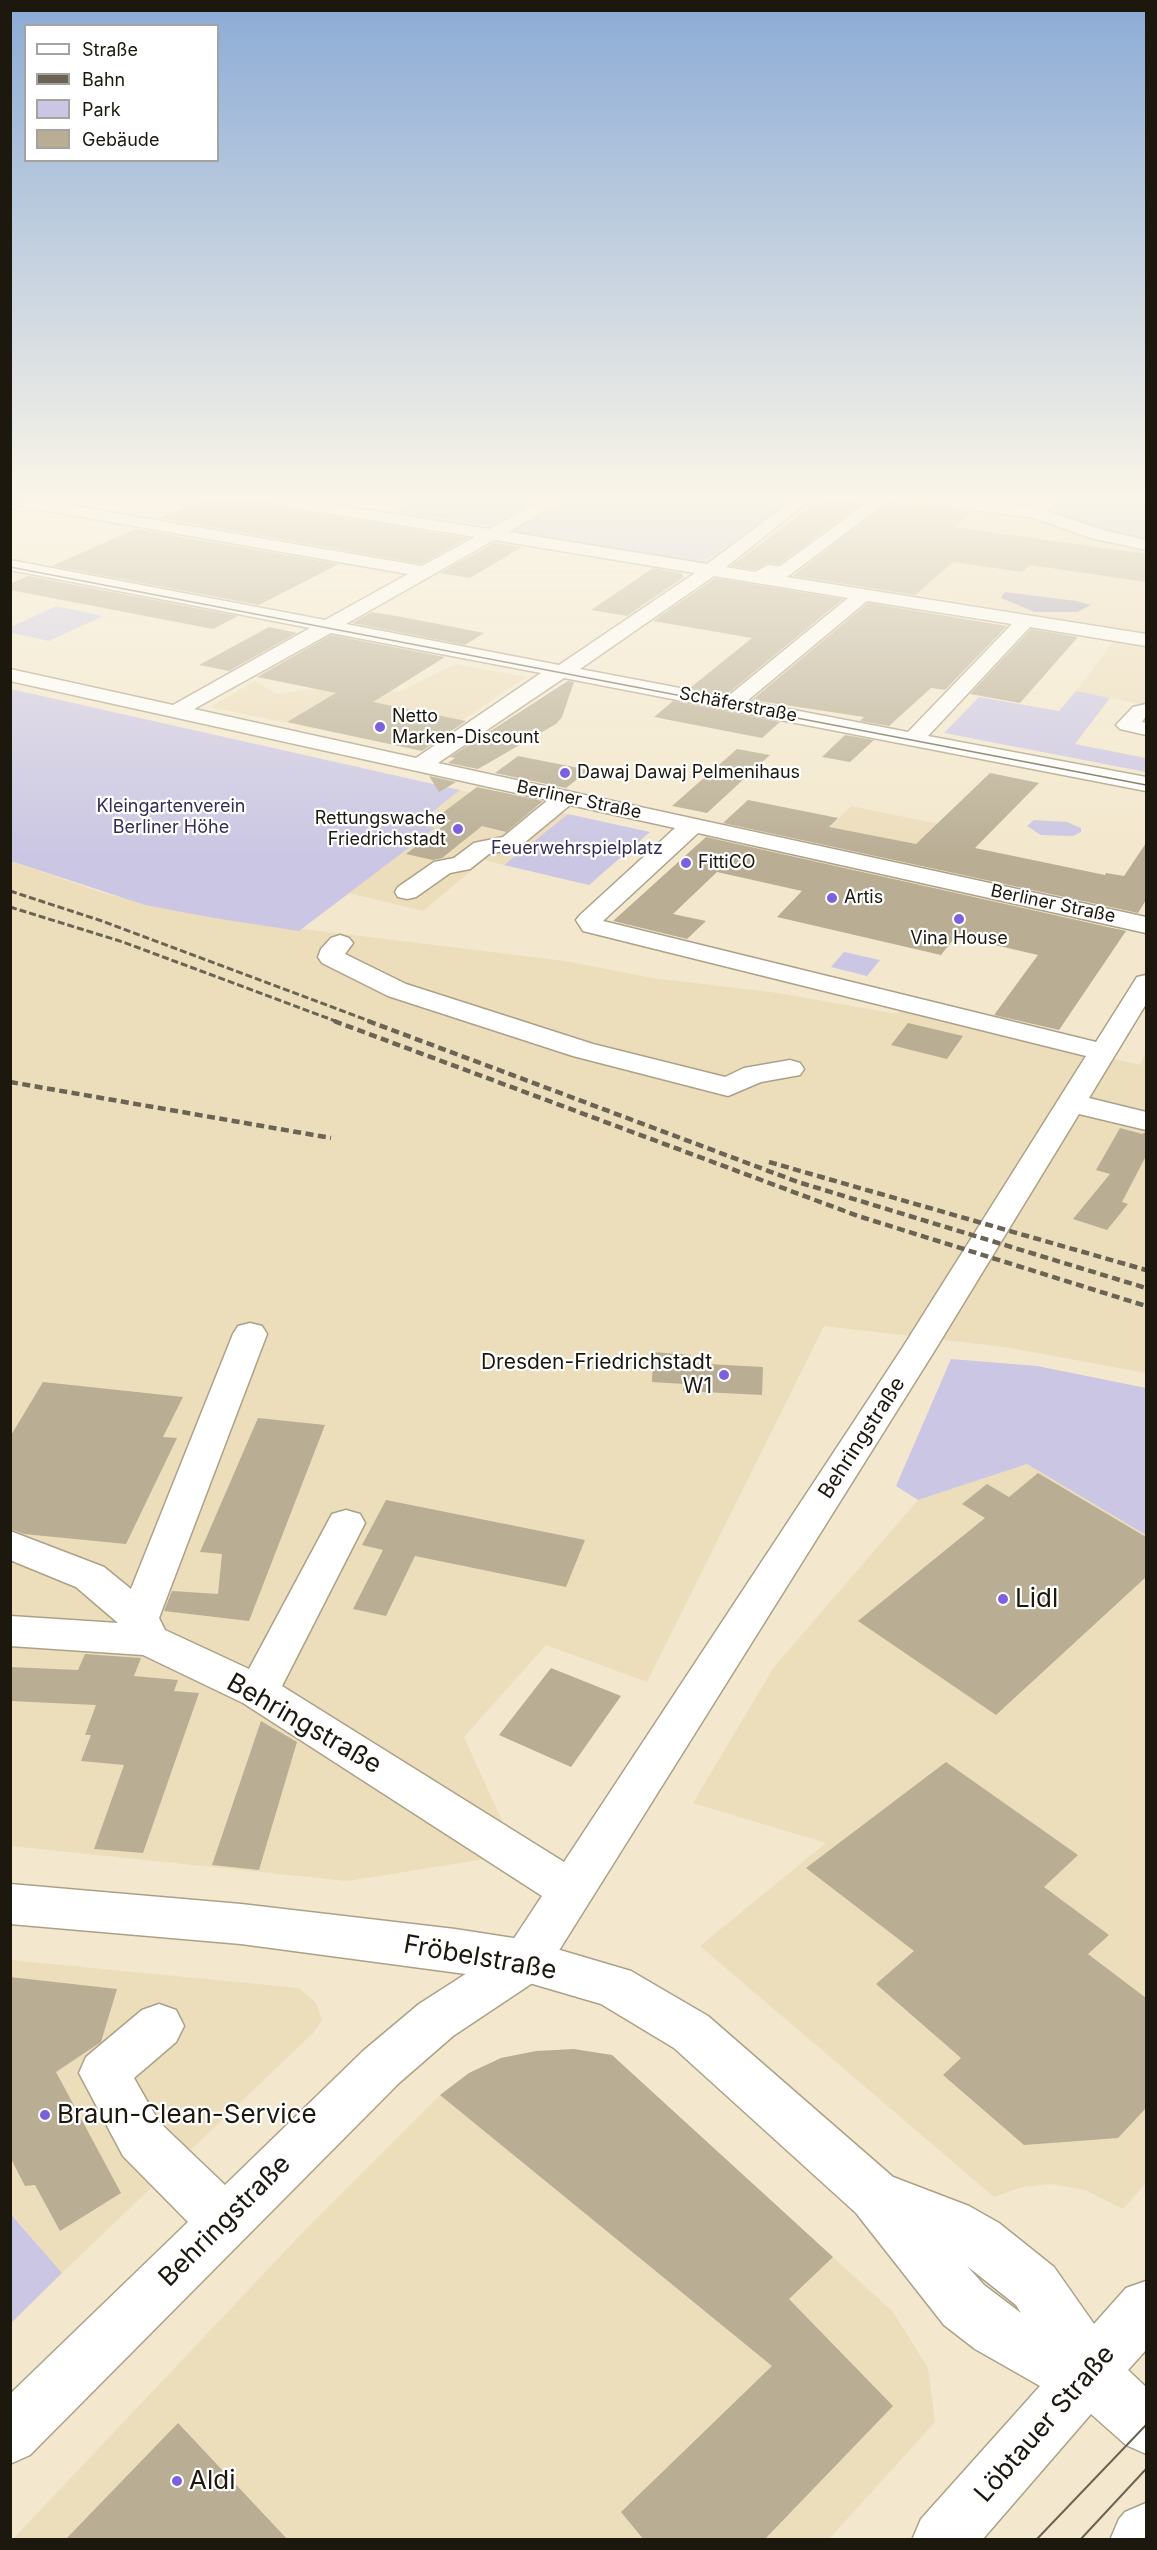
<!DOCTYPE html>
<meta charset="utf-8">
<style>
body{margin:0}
#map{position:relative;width:1157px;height:2550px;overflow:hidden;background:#f3e8cd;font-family:Inter,sans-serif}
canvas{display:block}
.frame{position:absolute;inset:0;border:12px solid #1c180e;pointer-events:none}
.legend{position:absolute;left:24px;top:24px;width:195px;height:138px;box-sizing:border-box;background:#fff;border:2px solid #a4a39f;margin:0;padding:8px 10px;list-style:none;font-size:18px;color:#1c180e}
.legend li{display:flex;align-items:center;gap:12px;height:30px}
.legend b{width:30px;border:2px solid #a4a39f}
</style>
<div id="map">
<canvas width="1157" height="2550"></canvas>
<div class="frame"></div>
<ul class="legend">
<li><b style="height:8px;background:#fff"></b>Straße</li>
<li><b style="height:8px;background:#6b6454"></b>Bahn</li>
<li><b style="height:16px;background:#cac6e4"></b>Park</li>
<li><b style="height:16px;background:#b9ae94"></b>Gebäude</li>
</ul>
</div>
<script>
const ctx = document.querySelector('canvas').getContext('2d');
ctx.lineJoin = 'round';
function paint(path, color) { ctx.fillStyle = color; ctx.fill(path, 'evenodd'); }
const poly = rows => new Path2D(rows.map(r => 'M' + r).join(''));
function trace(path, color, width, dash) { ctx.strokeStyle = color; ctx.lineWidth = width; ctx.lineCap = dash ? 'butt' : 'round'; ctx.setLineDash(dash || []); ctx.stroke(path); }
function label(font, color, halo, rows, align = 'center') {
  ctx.font = font + ' Inter,sans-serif'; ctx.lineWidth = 4.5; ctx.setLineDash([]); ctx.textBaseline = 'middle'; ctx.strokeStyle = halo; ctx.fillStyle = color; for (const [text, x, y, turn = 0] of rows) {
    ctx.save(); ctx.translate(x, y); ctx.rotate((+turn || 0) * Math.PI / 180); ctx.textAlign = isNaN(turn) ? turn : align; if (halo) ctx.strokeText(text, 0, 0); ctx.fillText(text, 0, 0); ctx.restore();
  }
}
paint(poly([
 [792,500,1146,500,1146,633,772,571,702,563],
 [1113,642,1146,647,1146,705,1076,691],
 [455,664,526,677,418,750,210,707,255,681,277,694,351,684,399,692],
 [460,790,568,814,504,865,484,860,423,911,349,893,434,829,418,825],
 [851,806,988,834,974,849,819,837],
 [11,861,106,894,214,918,565,961,652,978,778,993,897,1014,903,1007,1140,1065,1146,1052,1146,1373,1005,1347,824,1326,647,1682,546,1645,464,1737,517,1854,347,1881,11,1846],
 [1027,1464,1146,1535,1146,2183,1123,2209,1085,2190,1051,2184,1022,2187,994,2197,700,1946,826,1843,693,1803,774,1667,918,1500],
 [10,1960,299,1988,316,2003,322,2020,314,2032,62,2273,11,2213],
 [536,2051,612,2055,893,2312,928,2368,935,2422,829,2539,12,2540,306,2229,440,2095,469,2073,501,2058]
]), '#ecddbb');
paint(poly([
 [414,500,521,500,533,502,490,526,393,511],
 [569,500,792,500,702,563,511,532],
 [1059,500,1146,500,1146,541,1116,535,1059,516,1053,506],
 [56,606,103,616,49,641,11,633,11,627],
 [11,689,460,790,418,824,435,828,299,931,214,918,145,905,11,861],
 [1076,691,1110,698,1075,744,1146,758,1146,772,944,733,979,697,1059,711],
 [568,814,650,832,589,885,504,865],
 [1034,820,1067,822,1081,828,1081,832,1073,836,1041,835,1027,826],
 [844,952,880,960,867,976,831,967],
 [951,1359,1037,1366,1146,1388,1146,1535,1027,1464,918,1500,896,1486],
 [10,2213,62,2273,11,2323,10,2323]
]), '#cac6e4');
paint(poly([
 [1005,592,1076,601,1091,605,1077,612,1035,612,1001,598]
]), '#a19dbb');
paint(poly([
 [203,500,266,500,276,507,468,538,422,564,159,518],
 [820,500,867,500,779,564,767,563,755,570,731,566],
 [891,500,972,512,954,527,1146,554,1146,582,1030,565,1022,572,953,562,915,595,793,576],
 [135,529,339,564,259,605,52,566],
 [494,543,522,547,470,578,440,573],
 [653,568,681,573,684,577,627,616,591,610],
 [28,576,238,616,213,629,10,590,10,584],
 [715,578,843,599,726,695,690,688,752,638,653,621],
 [868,603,1007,626,945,690,931,688,889,726,860,721,864,717,752,700],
 [372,612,402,617,484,633,465,645,352,623],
 [269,627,297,633,229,671,199,665],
 [1031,629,1078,637,1020,703,970,694],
 [331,635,445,657,373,702,466,721,422,751,287,722,336,693,257,677],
 [568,681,574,682,562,717,556,724,478,769,448,763,455,758,450,757],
 [673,701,780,722,762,738,654,717],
 [845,735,874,740,850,762,822,757],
 [737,749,770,755,707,813,672,806],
 [518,756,589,770,566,788,495,773],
 [990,773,1039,783,975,848,1105,875,1106,873,1124,876,1146,843,1146,900,1138,913,723,823,748,800,838,818,829,827,916,844],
 [429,776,456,782,439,792],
 [477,787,543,801,506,832,482,826,442,858,433,860,406,854,451,820,437,817],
 [706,837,1126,931,1059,1030,994,1015,1038,955,956,936,941,955,777,917,802,891,717,872,673,914,706,921,687,939,613,921],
 [908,1023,963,1036,947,1059,891,1045],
 [1120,1128,1142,1134,1146,1132,1146,1156,1122,1202,1128,1204,1107,1230,1073,1219,1110,1174,1096,1170],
 [653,1352,691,1355,690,1363,763,1367,762,1395,683,1391,684,1384,652,1382],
 [43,1382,183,1397,163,1437,177,1438,126,1544,24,1534,10,1529,10,1437],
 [258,1418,325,1425,249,1621,164,1611,172,1591,218,1594,222,1554,200,1552],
 [1038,1473,1146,1537,1146,1577,996,1715,858,1621,985,1518,962,1504,987,1484,1009,1497],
 [386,1500,585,1540,566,1587,415,1556,386,1616,353,1609,383,1550,362,1545],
 [85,1654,141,1658,134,1676,178,1680,174,1691,199,1693,143,1853,94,1849,124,1765,81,1761,91,1735,85,1735,96,1705,10,1701,10,1667,78,1670],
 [551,1668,621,1696,571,1767,499,1735],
 [261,1721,297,1742,259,1870,212,1865],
 [946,1762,1078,1855,1044,1887,1109,1935,1088,1954,1146,1998,1146,2108,1118,2138,1024,2145,943,2075,961,2058,876,1984,914,1951,806,1868],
 [10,1977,117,1989,101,2042,56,2072,121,2193,60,2231,35,2185,25,2186,10,2157],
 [574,2049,612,2055,833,2257,789,2299,893,2406,764,2540,644,2540,621,2512,772,2366,440,2095,469,2073,501,2058,536,2051],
 [178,2423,288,2540,65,2540]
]), '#b9ae94');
const minor = poly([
 [12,500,40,500,422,566,475,537,276,505,268,500,305,500,489,529,542,500,562,500,509,532,707,564,792,500,810,500,726,567,755,572,768,565,780,566,871,500,889,500,787,577,1146,634,1146,646,1030,627,928,736,1146,777,1146,791,564,678,438,763,1146,917,1146,933,698,833,603,921,1096,1042,1137,977,1146,975,1146,1004,1089,1098,1146,1112,1146,1130,1079,1114,935,1350,543,1976,453,2036,399,2083,30,2455,10,2464,10,2394,188,2222,123,2156,79,2073,86,2057,142,2010,159,2004,176,2010,184,2026,176,2042,134,2078,159,2122,225,2185,363,2051,419,2004,509,1946,542,1896,243,1703,143,1655,10,1646,10,1616,118,1623,76,1587,10,1560,10,1531,104,1567,131,1589,233,1334,238,1326,250,1323,262,1326,267,1334,159,1618,165,1630,249,1669,332,1514,346,1510,360,1514,365,1523,282,1686,564,1862,901,1350,1086,1056,583,931,576,920,580,915,675,828,570,805,518,848,489,854,470,869,450,873,416,897,407,899,398,897,395,892,398,887,434,862,454,858,474,843,503,837,548,800,10,681,10,669,173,705,310,628,10,570,10,560,325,620,408,574,19,506,13,504,12,500],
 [494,540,695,573,559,665,346,624,494,540],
 [714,576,848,598,727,697,580,669,714,576],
 [867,601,1012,624,908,732,747,701,867,601],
 [331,633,541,673,416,758,194,709,331,633],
 [932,500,975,500,1033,507,1039,500,1056,500,1047,511,1102,530,1146,540,1146,550,1091,538,1034,518,940,505,932,500],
 [1146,704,1146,716,1142,722,1146,723,1146,735,1120,729,1116,725,1133,707,1146,704],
 [340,935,349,938,353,943,345,954,406,984,593,1044,725,1077,744,1068,790,1060,800,1063,804,1069,800,1075,761,1082,728,1096,573,1056,388,996,322,963,318,957,321,949,331,938,340,935]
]);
const major = poly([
 [10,500,31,500,29,503,10,510,10,500],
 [10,1884,241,1904,455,1929,526,1940,631,1971,708,2016,893,2177,969,2206,999,2223,1054,2267,1094,2324,1126,2288,1146,2281,1146,2350,1128,2370,1146,2387,1146,2454,1126,2445,1091,2414,982,2540,912,2540,921,2519,1040,2386,975,2349,944,2325,856,2213,674,2048,601,2004,526,1982,241,1944,10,1924,10,1884],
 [967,2266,1016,2305,1021,2313,984,2285,967,2266],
 [1146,2503,1146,2540,1110,2540,1119,2519,1125,2512,1146,2503]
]);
trace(minor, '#aca188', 3);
trace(major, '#aca188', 3);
paint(minor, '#fff');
paint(major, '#fff');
trace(poly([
 [10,506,26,500],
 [10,567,1146,785]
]), '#6b6454', 1.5);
trace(poly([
 [1036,2540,1146,2425],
 [1080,2540,1146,2469]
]), '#6b6454', 2);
trace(poly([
 [10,891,102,921,372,1022],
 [10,907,123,942,338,1022]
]), '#6b6454', 3, [7, 3]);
trace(poly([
 [334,1021,858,1216,1146,1306],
 [368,1021,798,1182,1146,1288],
 [10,1082,331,1138],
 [769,1162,1146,1270]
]), '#6b6454', 4.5, [8, 4.5]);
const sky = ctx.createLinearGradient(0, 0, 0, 857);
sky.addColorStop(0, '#8babd6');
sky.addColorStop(0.58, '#faf5e8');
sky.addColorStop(1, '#faf5e800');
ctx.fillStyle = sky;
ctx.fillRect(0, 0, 1157, 857);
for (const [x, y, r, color] of [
 [380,727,6,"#7d60db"],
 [565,773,6,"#7d60db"],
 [458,829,6,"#7d60db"],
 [686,863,6,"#7d60db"],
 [832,898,6,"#7d60db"],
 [959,919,6,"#7d60db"],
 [724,1375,6,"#7d60db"],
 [1003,1599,6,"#7d60db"],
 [45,2115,6,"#7d60db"],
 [177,2481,6,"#7d60db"]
]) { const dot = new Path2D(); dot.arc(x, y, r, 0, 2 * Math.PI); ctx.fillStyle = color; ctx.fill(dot); trace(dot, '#fff', 2); }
label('18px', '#1c180e', '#fff', [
 ["Schäferstraße",738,705,11],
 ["Berliner Straße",579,800,12],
 ["Berliner Straße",1053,904,12]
]);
label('18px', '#1c180e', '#fff', [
 ["Netto",392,717],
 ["Marken-Discount",392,738],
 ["Dawaj Dawaj Pelmenihaus",577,773],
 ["Rettungswache",446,819,"right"],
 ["Friedrichstadt",446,840,"right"],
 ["FittiCO",698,863],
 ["Artis",844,898],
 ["Vina House",959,939,"center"]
], 'left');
label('18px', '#352d57', '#fff', [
 ["Kleingartenverein",171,807],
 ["Berliner Höhe",171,828],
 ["Feuerwehrspielplatz",577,849]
]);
label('21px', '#1c180e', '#fff', [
 ["Dresden-Friedrichstadt",712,1363],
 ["W1",712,1387]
], 'right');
label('21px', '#1c180e', '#fff', [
 ["Behringstraße",862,1438,-57]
]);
label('26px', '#1c180e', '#fff', [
 ["Lidl",1015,1599],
 ["Braun-Clean-Service",57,2115],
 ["Aldi",189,2481]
], 'left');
label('26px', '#1c180e', '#fff', [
 ["Behringstraße",304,1724,30],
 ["Fröbelstraße",480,1958,10],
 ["Behringstraße",225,2221,-45],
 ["Löbtauer Straße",1045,2424,-49]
]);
</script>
